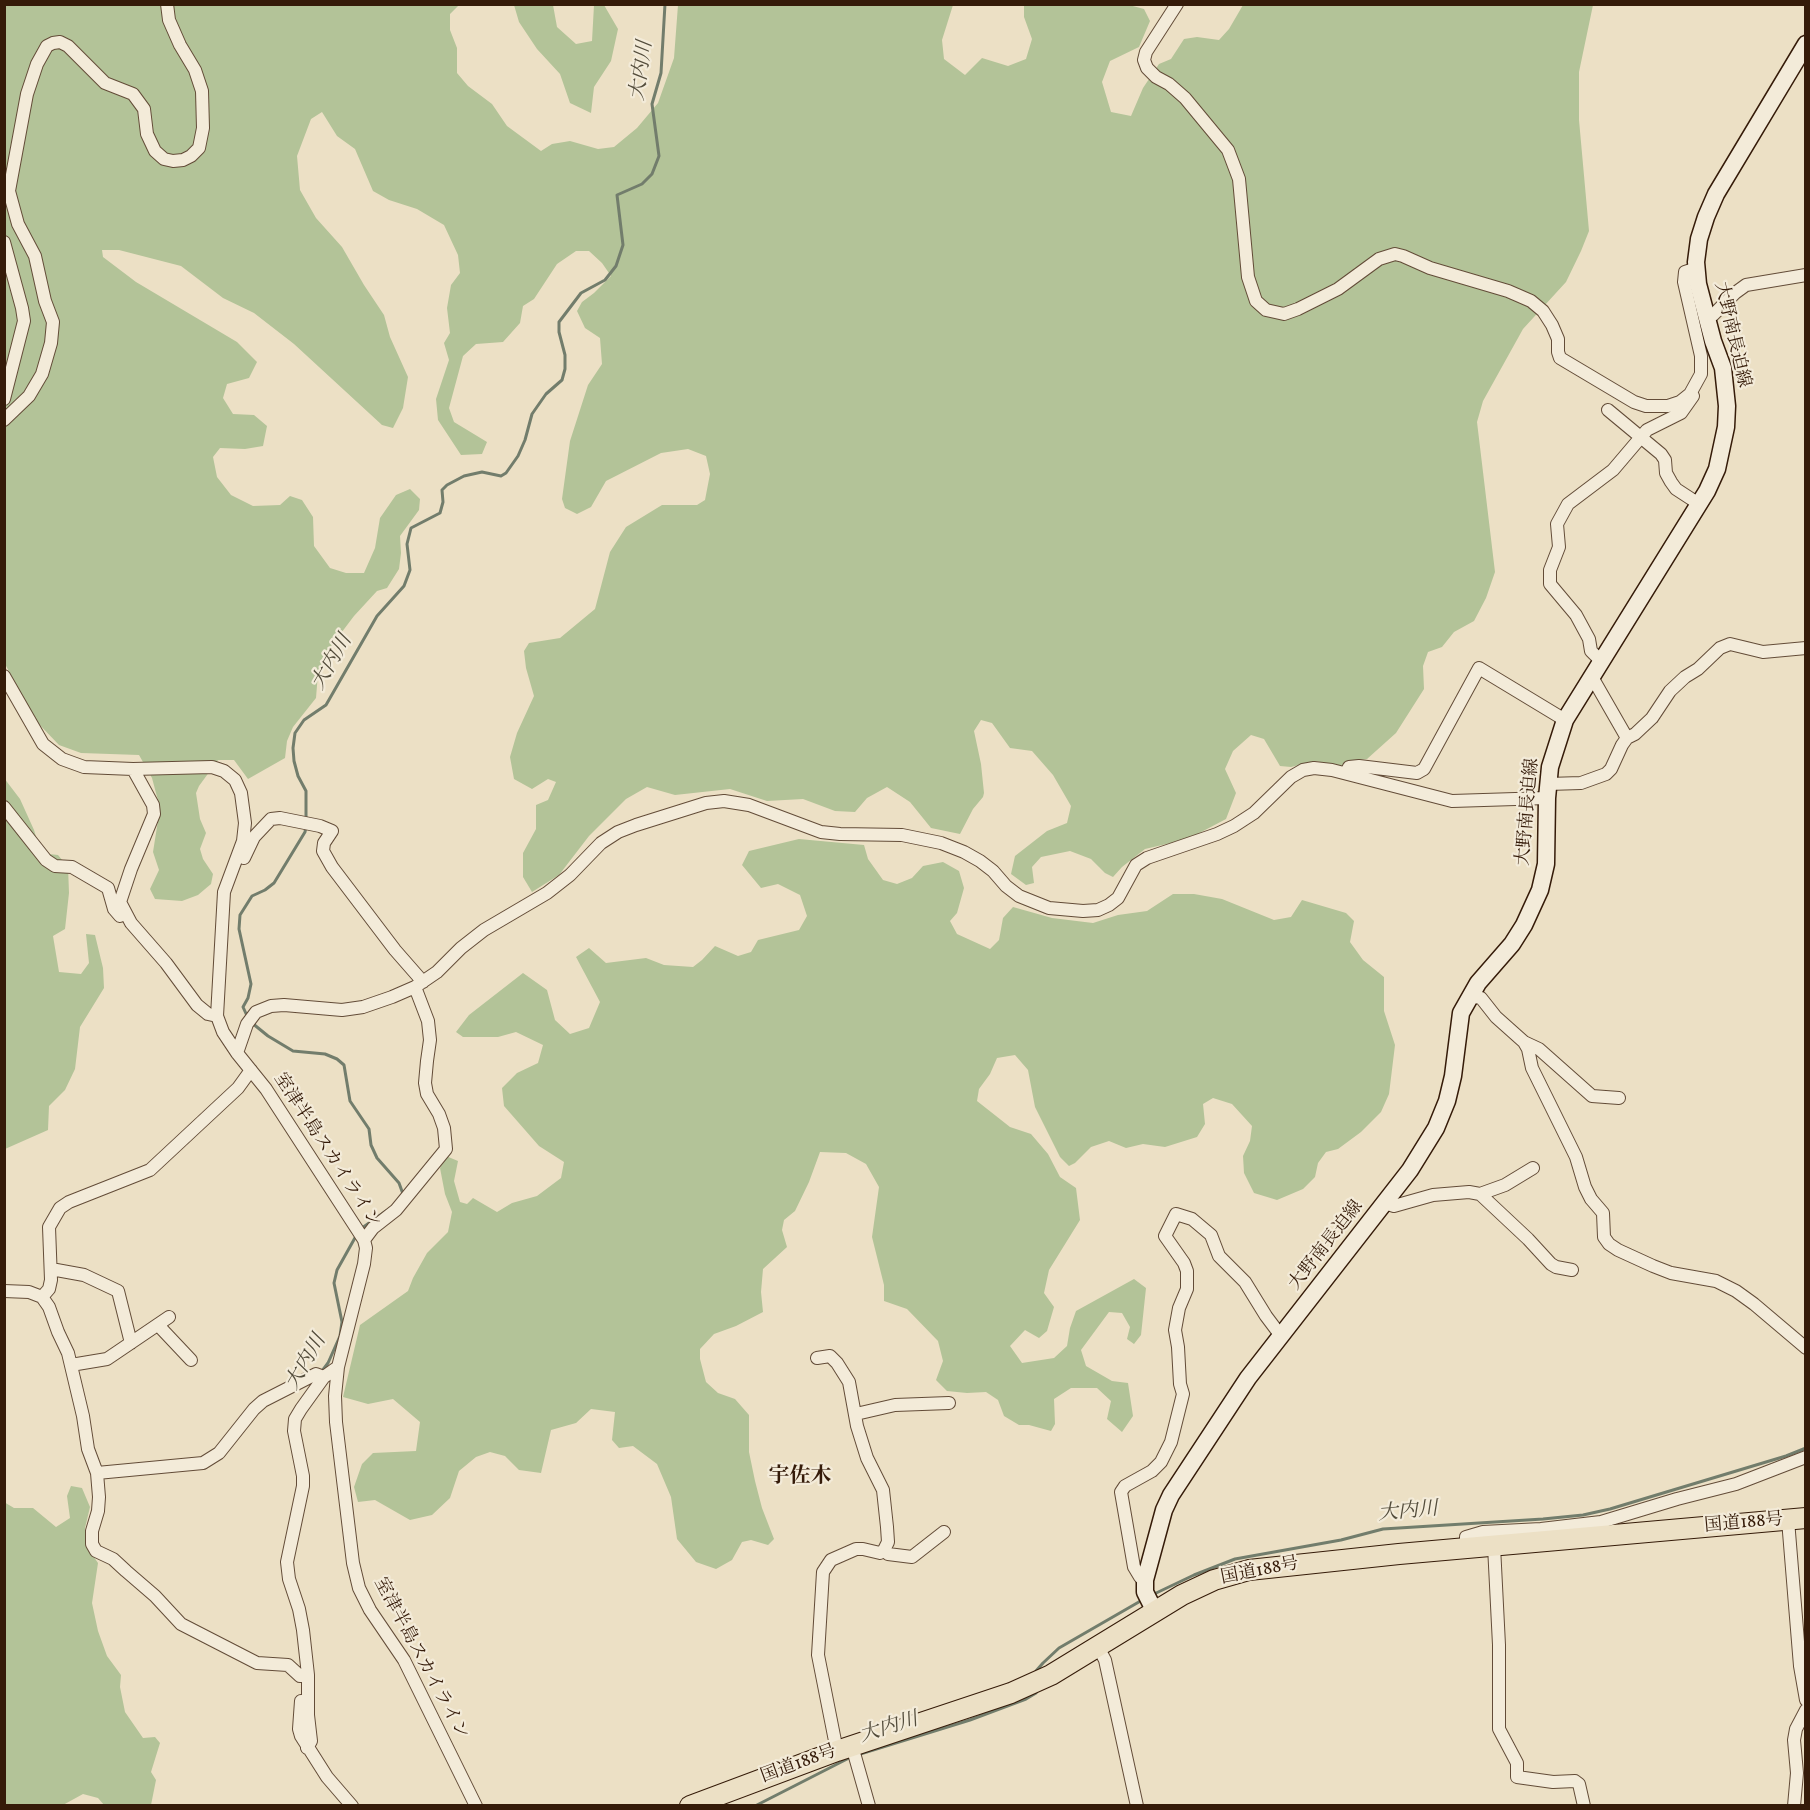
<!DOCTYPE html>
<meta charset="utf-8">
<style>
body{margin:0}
#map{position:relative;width:1810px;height:1810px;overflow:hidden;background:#ece0c5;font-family:Vollkorn,serif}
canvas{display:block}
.frame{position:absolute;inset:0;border:6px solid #351b09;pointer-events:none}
</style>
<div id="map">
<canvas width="1810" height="1810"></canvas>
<div class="frame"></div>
</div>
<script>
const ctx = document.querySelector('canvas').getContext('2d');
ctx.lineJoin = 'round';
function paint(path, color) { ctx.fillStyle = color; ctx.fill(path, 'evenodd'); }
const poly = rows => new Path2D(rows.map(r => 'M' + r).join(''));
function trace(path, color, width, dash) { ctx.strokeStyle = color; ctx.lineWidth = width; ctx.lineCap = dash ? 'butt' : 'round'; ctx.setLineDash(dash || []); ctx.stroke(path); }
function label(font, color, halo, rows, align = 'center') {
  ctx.font = font + ' Vollkorn,"Noto Serif JP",serif'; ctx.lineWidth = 4.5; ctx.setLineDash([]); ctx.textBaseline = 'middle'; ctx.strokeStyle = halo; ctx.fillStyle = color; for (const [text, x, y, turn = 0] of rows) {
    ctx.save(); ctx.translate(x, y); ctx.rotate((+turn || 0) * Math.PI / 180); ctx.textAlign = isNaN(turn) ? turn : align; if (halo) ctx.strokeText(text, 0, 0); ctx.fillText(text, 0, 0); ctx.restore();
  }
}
paint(poly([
 [4,5,459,5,450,14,450,30,457,48,457,73,468,86,492,104,507,126,541,151,552,144,570,141,598,149,614,147,637,128,658,103,674,58,678,5,953,5,942,40,944,59,965,75,982,58,1008,66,1026,59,1032,39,1024,17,1024,5,1129,5,1144,9,1150,21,1139,47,1110,61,1102,82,1111,112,1131,116,1143,88,1159,64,1171,59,1184,39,1197,37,1219,40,1229,29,1243,5,1593,5,1579,72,1579,120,1589,231,1581,251,1566,282,1523,329,1483,401,1477,422,1495,572,1486,598,1474,621,1454,632,1442,647,1428,652,1423,666,1424,689,1396,733,1367,759,1350,761,1342,766,1315,761,1291,767,1280,766,1264,739,1251,735,1233,751,1225,769,1236,793,1226,819,1188,839,1145,849,1122,867,1113,877,1105,873,1091,859,1070,851,1041,857,1032,867,1034,883,1026,885,1011,874,1015,856,1047,831,1067,823,1071,806,1053,775,1032,751,1010,748,992,723,981,720,974,731,981,764,984,793,983,797,973,809,960,834,931,828,910,802,887,787,867,798,855,812,835,811,803,799,767,801,730,789,675,795,647,787,626,799,589,836,559,875,532,892,523,877,523,853,536,829,536,805,548,800,556,782,548,779,532,789,514,779,510,757,517,733,534,696,526,668,524,651,529,643,560,638,595,609,610,552,626,527,662,505,697,505,705,500,710,474,706,456,688,449,661,453,606,481,591,507,577,514,565,508,562,499,570,441,588,385,602,364,600,338,585,328,577,311,582,302,594,293,611,276,602,263,589,251,576,251,557,264,534,299,523,306,520,323,503,342,476,344,463,356,449,408,454,422,487,442,482,454,461,455,438,420,436,399,449,360,444,343,450,333,447,308,451,285,460,273,458,255,444,225,417,209,389,200,373,191,355,149,337,136,322,112,311,119,297,156,300,190,316,218,342,247,364,285,384,315,390,337,408,377,403,408,393,428,382,425,294,344,254,313,223,298,181,266,119,250,102,250,103,257,136,282,237,342,257,362,249,378,227,384,223,398,233,414,254,415,267,426,263,446,245,449,220,448,213,457,217,477,231,495,253,506,280,505,290,496,302,500,313,517,314,546,330,568,346,573,364,573,375,548,380,518,396,495,410,489,420,499,419,510,400,536,401,553,399,569,387,588,377,591,354,616,326,653,318,673,316,698,293,727,287,741,285,758,248,779,234,760,218,760,199,786,196,793,200,819,206,833,200,849,203,859,213,874,211,884,198,895,182,901,155,899,150,889,159,870,153,852,160,808,152,778,139,755,81,753,59,745,36,721,5,664],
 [514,5,553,5,557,27,576,44,592,41,594,5,604,5,618,29,611,61,594,87,591,113,570,103,560,74,537,49,519,22],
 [4,778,20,799,34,830,39,846,49,854,58,855,68,867,69,893,65,929,53,936,59,972,81,974,89,963,86,934,95,935,103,968,104,988,80,1027,75,1069,65,1090,49,1106,48,1130,5,1149],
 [799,839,864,845,868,859,883,880,897,884,912,878,923,866,943,862,959,871,964,888,957,913,950,921,957,934,990,949,999,940,1003,918,1013,907,1052,918,1093,923,1118,915,1147,911,1173,894,1194,894,1222,899,1274,920,1291,917,1302,900,1346,913,1354,921,1350,942,1363,960,1384,977,1384,1011,1395,1045,1389,1094,1381,1112,1361,1132,1338,1149,1326,1152,1318,1163,1315,1177,1303,1189,1277,1200,1254,1193,1244,1173,1243,1156,1250,1141,1252,1126,1232,1104,1213,1098,1203,1104,1205,1124,1197,1137,1165,1147,1143,1144,1126,1148,1109,1141,1091,1147,1075,1163,1069,1166,1060,1157,1035,1107,1028,1070,1015,1055,997,1058,990,1074,979,1089,977,1101,1010,1127,1031,1134,1048,1154,1060,1177,1076,1188,1080,1220,1049,1270,1044,1293,1054,1307,1047,1331,1039,1338,1025,1330,1010,1346,1022,1363,1054,1358,1067,1346,1070,1328,1076,1311,1134,1279,1146,1288,1141,1335,1134,1344,1127,1339,1130,1327,1122,1313,1109,1312,1081,1350,1086,1366,1112,1381,1128,1383,1133,1416,1122,1432,1107,1419,1111,1401,1097,1388,1071,1388,1054,1399,1055,1424,1051,1431,1029,1425,1019,1425,1004,1416,998,1400,986,1392,967,1393,947,1391,936,1380,943,1361,938,1341,907,1309,884,1301,884,1285,872,1237,879,1187,866,1164,846,1153,820,1152,809,1182,795,1211,784,1220,782,1230,787,1247,763,1269,761,1292,763,1312,736,1326,714,1334,700,1349,700,1359,706,1382,718,1393,735,1399,749,1415,749,1452,755,1481,762,1508,774,1539,768,1545,751,1540,742,1542,732,1560,716,1569,696,1562,677,1539,671,1497,657,1464,633,1446,619,1448,612,1440,615,1412,591,1409,576,1423,551,1430,541,1473,519,1470,505,1456,490,1452,476,1457,459,1471,450,1498,432,1515,410,1520,375,1500,358,1502,354,1487,362,1464,373,1453,416,1451,420,1422,393,1399,368,1404,343,1397,360,1325,408,1291,413,1278,427,1253,448,1232,452,1212,445,1194,440,1168,446,1156,458,1161,454,1181,460,1202,467,1204,473,1198,497,1212,512,1203,537,1196,561,1178,564,1162,539,1146,504,1106,502,1088,517,1073,538,1063,543,1045,516,1032,498,1037,463,1037,456,1032,469,1015,523,973,547,990,555,1020,570,1034,589,1028,600,1002,576,957,589,948,606,963,646,958,664,965,693,967,702,960,715,946,738,956,751,952,758,940,799,930,807,916,800,895,778,884,761,888,742,865,749,851],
 [71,1486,82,1488,90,1507,85,1528,85,1544,98,1563,92,1603,98,1631,107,1656,121,1675,120,1687,125,1712,143,1738,155,1737,160,1743,151,1772,156,1780,151,1805,104,1805,98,1798,83,1794,63,1805,5,1805,4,1502,14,1508,33,1508,56,1527,70,1518,67,1496]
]), '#b3c398');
trace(poly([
 [306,820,306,791,298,776,294,761,293,748,295,733,304,720,326,705,377,616,404,586,410,570,407,544,411,528,440,513,443,502,442,490,447,485,464,476,482,472,501,476,506,473,518,456,525,440,532,414,546,394,562,380,565,369,565,355,559,332,559,322,581,293,605,280,616,266,623,245,617,195,642,184,652,174,659,156,652,104,661,73,665,4],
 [248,1018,243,1007,248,998,251,984,239,929,240,915,252,896,265,890,274,883,305,832,306,826],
 [252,1023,268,1036,293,1051,325,1054,337,1059,344,1065,350,1101,369,1129,371,1145,377,1158,399,1183,403,1194],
 [362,1228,386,1211],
 [322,1371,328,1363,340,1336,342,1322,334,1283,337,1270,356,1236],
 [1152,1595,1194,1575,1235,1559,1341,1540,1383,1529,1543,1519,1583,1515,1610,1509,1786,1456,1806,1448],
 [1036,1671,1043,1663,1059,1648,1144,1599],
 [857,1755,970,1720,1026,1699,1036,1693],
 [755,1806,851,1757]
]), '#727d6c', 3);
const minor = poly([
 [1177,4,1146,52,1144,60,1147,68,1156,77,1169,84,1185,98,1228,150,1239,179,1248,277,1256,301,1266,310,1284,314,1298,309,1338,289,1379,259,1395,254,1403,256,1430,268,1508,291,1531,301,1543,311,1552,325,1558,339,1558,352,1560,358,1634,402,1646,406,1668,406,1680,402,1690,394,1701,374,1701,356,1684,282,1685,272,1697,268],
 [4,242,22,308,24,321,4,399],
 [1706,318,1713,315,1735,293,1746,285,1806,275],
 [1608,410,1661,454,1665,460,1666,473,1671,482,1676,489,1699,504],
 [4,420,29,396,42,374,51,343,53,322,45,301,35,256,18,224,9,191,27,94,37,64,47,46,53,43,60,42,68,46,105,83,133,94,144,109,147,134,155,151,164,159,173,161,183,160,191,156,199,148,203,128,202,91,195,70,180,45,169,20,167,4],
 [1601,661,1591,651,1589,639,1576,615,1550,584,1550,570,1559,547,1557,524,1568,504,1613,470,1647,430,1681,413,1693,396],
 [4,676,43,744,62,759,84,767,133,769,212,767,224,771,235,780,241,793,245,823,243,841,224,892,217,1016,223,1032,237,1053,266,1089,364,1240,366,1248,364,1264,338,1367,335,1396,336,1422,353,1563,359,1588,370,1610,404,1660,476,1806],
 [1592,677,1627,738],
 [133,769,153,805,154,814,131,869,120,902,131,923,166,963,197,1005,208,1014,217,1016],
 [1346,773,1349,767,1359,766,1417,773,1424,769,1479,668,1565,720],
 [1548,784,1581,783,1606,774,1611,769,1622,745,1627,738,1635,734,1652,718,1670,691,1685,677,1698,669,1720,648,1730,644,1763,652,1806,648],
 [4,807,46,860,55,866,72,867,108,888,114,909,120,916],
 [244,858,254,837,271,819,280,818,320,826,332,831,324,843,323,851,332,867,395,950,423,982],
 [1469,996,1481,998,1496,1017,1524,1042,1528,1049,1532,1068,1576,1157,1585,1187,1591,1199,1603,1213,1604,1237,1609,1244,1618,1250,1653,1266,1671,1273,1716,1281,1736,1291,1754,1304,1806,1348],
 [1524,1042,1539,1049,1592,1096,1619,1098],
 [237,1053,247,1024,256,1012,271,1006,284,1005,342,1010,363,1007,392,997,415,987,437,972,461,948,484,930,547,893,570,875,601,843,618,832,636,825,706,803,724,801,749,805,821,832,840,834,902,835,941,843,964,852,980,861,993,871,1006,886,1019,896,1049,908,1083,911,1098,910,1109,905,1118,898,1136,865,1147,858,1217,834,1234,826,1254,813,1291,777,1303,770,1314,768,1332,770,1452,801,1547,798],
 [1480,1194,1505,1185,1533,1168],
 [1385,1203,1394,1206,1433,1195,1469,1192,1480,1194,1528,1239,1551,1264,1556,1267,1572,1270],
 [364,1240,373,1228,396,1210,446,1149,444,1128,439,1114,427,1094,425,1083,427,1061,430,1040,428,1021,415,987],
 [51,1269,84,1275,118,1291,131,1343],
 [4,1291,29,1292,42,1297,49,1307,58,1332,68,1353,83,1416,88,1449,97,1473,99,1497,98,1511,92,1531,92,1544,96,1551,113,1559,126,1571,155,1596,181,1624,257,1663,288,1665,300,1676,308,1675],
 [42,1297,49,1289,51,1280,49,1227,60,1208,69,1202,150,1170,238,1088,251,1070],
 [158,1325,191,1360],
 [817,1358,830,1356,837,1363,849,1382,857,1426,867,1458,883,1490,887,1527,888,1542,884,1550,880,1553,863,1549,856,1549,831,1560,823,1572,818,1655,837,1751],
 [71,1365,107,1359,169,1317],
 [856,1414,895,1405,949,1403],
 [97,1473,203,1463,219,1453,254,1409,263,1401,316,1374,324,1377],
 [1788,1520,1800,1666,1806,1700],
 [1494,1546,1499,1645,1499,1729,1517,1763,1517,1777,1553,1782,1575,1781,1579,1784,1584,1806],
 [1466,1548,1466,1537,1483,1532,1541,1529,1601,1522,1677,1499,1736,1484,1806,1457],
 [884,1550,888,1554,912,1557,944,1532],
 [1145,1580,1140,1577,1134,1567,1121,1492,1125,1486,1152,1471,1161,1462,1171,1442,1183,1394,1180,1384,1178,1347,1175,1330,1179,1308,1187,1289,1187,1271,1184,1263,1165,1236,1176,1214,1192,1219,1211,1235,1219,1256,1245,1282,1266,1316,1281,1336],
 [1098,1647,1105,1660,1137,1806],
 [301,1701,299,1729,301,1736,327,1777,352,1806],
 [852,1746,869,1806],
 [307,1748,311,1741,308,1715,308,1675,303,1630,299,1609,289,1579,287,1562,303,1486,303,1476,294,1431,295,1419,301,1409,324,1377,338,1367],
 [1794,1806,1797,1773,1794,1740,1796,1729,1806,1710]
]);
const secondary = poly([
 [1155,1612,1145,1592,1145,1580,1164,1510,1171,1495,1248,1378,1410,1170,1436,1128,1447,1101,1453,1076,1461,1013,1478,983,1512,944,1524,925,1540,890,1546,864,1547,798,1550,767,1565,720,1707,491,1717,469,1726,427,1727,406,1723,368,1713,341,1698,284,1696,262,1699,239,1706,217,1716,194,1806,44]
]);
const trunk = poly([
 [690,1806,837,1751,1011,1693,1051,1675,1182,1595,1214,1580,1249,1570,1399,1554,1806,1518]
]);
trace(minor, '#634c38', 14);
trace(secondary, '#351b09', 19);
trace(trunk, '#351b09', 22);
trace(minor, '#f3ebd9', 12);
trace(secondary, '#f3ebd9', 16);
trace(trunk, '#ece0c5', 20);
label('18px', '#351b09', '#f3ebd9', [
 ["大野南長迫線",1731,335,77],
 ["大野南長迫線",1529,812,-85],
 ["室津半島スカイライン",326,1151,57],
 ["大野南長迫線",1327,1246,-52],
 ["国道188号",1744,1524,-5],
 ["国道188号",1260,1572,-11],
 ["室津半島スカイライン",420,1659,62],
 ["国道188号",799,1765,-20]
]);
label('italic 20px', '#534c3b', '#f3ebd9', [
 ["大内川",643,71,-82],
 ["大内川",333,663,-60],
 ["大内川",307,1363,-60],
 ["大内川",1408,1513,-5],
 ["大内川",889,1729,-17]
]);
label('bold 21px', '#351b09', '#f3ebd9', [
 ["宇佐木",800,1478]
]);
</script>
